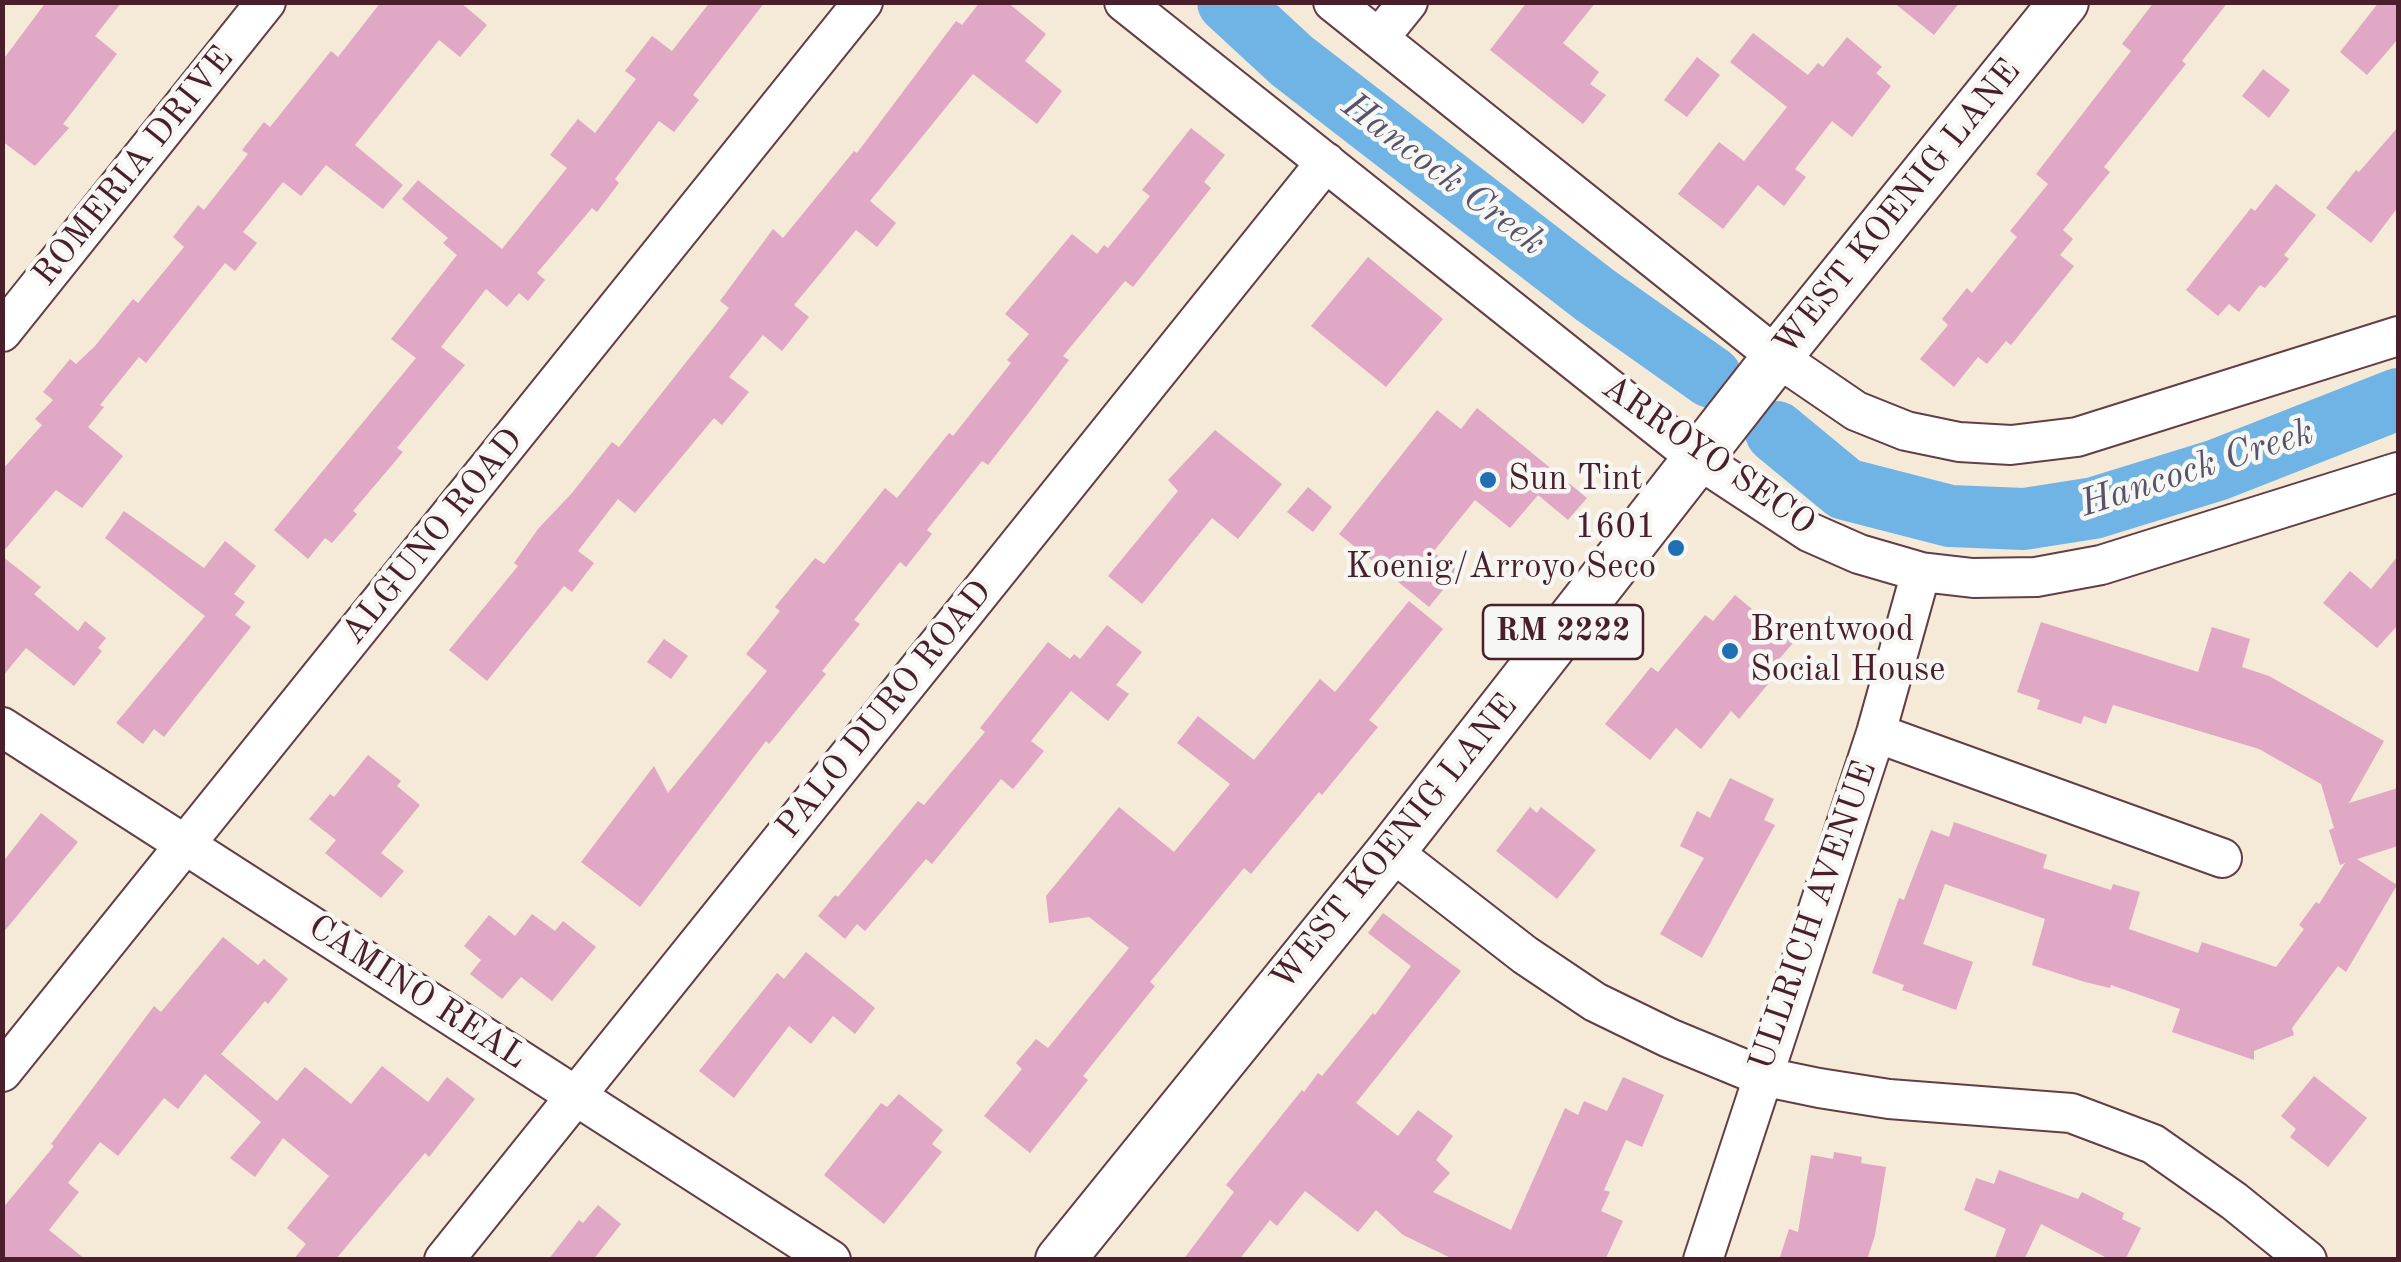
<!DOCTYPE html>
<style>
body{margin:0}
#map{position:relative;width:2401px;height:1262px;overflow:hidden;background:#f5e9d8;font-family:"Old Standard TT",serif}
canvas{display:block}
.frame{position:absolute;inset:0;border:5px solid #4a1f2b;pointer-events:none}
</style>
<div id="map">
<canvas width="2401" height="1262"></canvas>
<div class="frame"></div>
</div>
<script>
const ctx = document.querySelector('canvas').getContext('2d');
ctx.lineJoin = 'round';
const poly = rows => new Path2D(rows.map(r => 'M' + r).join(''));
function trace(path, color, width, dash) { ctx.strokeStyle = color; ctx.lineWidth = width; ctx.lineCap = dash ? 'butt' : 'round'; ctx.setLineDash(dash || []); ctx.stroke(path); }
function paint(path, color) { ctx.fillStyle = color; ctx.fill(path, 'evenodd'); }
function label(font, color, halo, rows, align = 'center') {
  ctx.font = font + ' "Old Standard TT",serif'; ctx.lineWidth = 9; ctx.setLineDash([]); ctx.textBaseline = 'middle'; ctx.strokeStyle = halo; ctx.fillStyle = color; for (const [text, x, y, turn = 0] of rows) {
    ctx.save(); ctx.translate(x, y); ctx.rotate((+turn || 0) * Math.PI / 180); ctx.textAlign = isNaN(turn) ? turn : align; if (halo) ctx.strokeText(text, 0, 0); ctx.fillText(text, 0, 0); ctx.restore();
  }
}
trace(poly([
 [1228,2,1292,61,1595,295,1711,377],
 [1776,432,1845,489,1950,516,2024,519,2094,508,2217,470,2398,399]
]), '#70b4e6', 62);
paint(poly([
 [46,2,122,2,95,36,117,54,63,124,69,128,35,166,2,141,2,61],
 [381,2,460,2,487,25,460,57,439,40,355,145,403,185,383,209,326,165,301,196,283,182,243,232,257,243,235,271,225,263,146,363,139,357,100,405,104,407,88,427,123,456,82,508,56,490,2,553,2,470,42,425,35,419,53,400,43,392,70,359,76,364,95,346,133,299,138,303,184,247,173,237,198,205,204,210,248,154,242,150,264,122,270,127,331,51,338,57],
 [710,2,765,2,693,95,699,100,674,132,659,121,615,179,619,183,597,212,592,208,537,273,545,280,528,301,519,293,507,307,486,289,441,347,465,365,397,448,403,452,353,511,357,514,332,543,325,538,308,559,274,530,416,358,391,339,457,255,443,243,448,238,402,199,418,180,502,249,567,168,550,155,570,129,578,119,595,133,636,79,625,71,652,36,672,51],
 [980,2,1007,2,1046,34,1025,61,1062,91,1037,124,973,74,870,201,896,223,877,247,856,230,794,305,809,317,782,351,763,335,729,377,749,392,722,425,714,418,635,513,618,499,578,551,594,563,572,592,564,586,487,681,449,650,518,566,514,563,538,529,572,493,612,442,619,447,729,308,720,301,773,229,783,238,854,151,857,153,956,21,962,25],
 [1527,2,1596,2,1563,43,1599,72,1590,84,1606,95,1583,124,1490,50],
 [1893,2,1960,2,1934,35],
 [2154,2,2228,2,2182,61,2186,64,2104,167,2110,172,2063,230,2073,239,2060,255,2074,266,2011,345,2006,341,1987,364,1978,357,1954,387,1920,359,1948,325,1942,319,1967,288,1972,293,2017,237,2010,231,2048,184,2036,174,2131,51,2122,44],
 [2379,2,2398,2,2398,39,2367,75,2340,52],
 [1753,33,1808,75,1818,63,1823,67,1847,37,1882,67,1876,73,1891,86,1852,137,1832,121,1795,169,1806,177,1784,206,1758,185,1723,229,1678,194,1719,142,1744,161,1787,107,1730,62],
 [1697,57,1720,75,1687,117,1664,100],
 [2263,69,2290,90,2269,118,2242,96],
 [2398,127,2398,207,2371,243,2326,208,2356,170,2359,172],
 [1191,128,1225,155,1204,182,1211,188,1133,287,1125,281,1063,356,1069,360,1031,410,988,465,982,461,927,530,932,534,906,567,900,562,854,620,860,624,822,671,826,674,769,744,766,741,640,907,581,862,654,766,668,793,767,671,746,654,780,611,775,607,815,558,824,564,885,488,897,498,949,433,953,436,1011,363,1007,360,1029,334,1005,314,1072,234,1097,254,1104,245,1108,248,1150,196,1142,190],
 [2276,184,2316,215,2284,255,2289,259,2265,288,2260,285,2239,312,2229,304,2218,316,2186,290,2251,208,2255,211],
 [1368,257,1443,319,1386,387,1311,326],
 [1477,408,1587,498,1568,520,1538,495,1510,528,1475,500,1433,552,1458,571,1429,607,1339,534,1437,410,1461,429],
 [1215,430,1282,484,1238,539,1212,518,1142,604,1108,576,1178,491,1168,480],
 [1308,487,1332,507,1313,532,1287,512],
 [124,511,204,568,225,541,256,566,234,594,245,602,235,615,251,627,164,737,154,729,143,744,116,723,205,616,105,538],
 [2,556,41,587,34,594,78,631,85,621,106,638,98,648,102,651,74,686,26,648,2,677],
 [2398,556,2398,625,2377,648,2323,603,2350,571,2371,589],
 [1735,595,1793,643,1767,673,1773,678,1739,719,1731,711,1701,749,1676,728,1650,760,1605,724,1651,667,1658,672,1705,615,1713,621],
 [1409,601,1443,629,1369,720,1378,727,1322,795,1319,792,1251,874,1244,868,1150,982,1155,986,1083,1076,1088,1080,1030,1153,984,1116,1022,1069,1016,1063,1036,1039,1048,1048,1129,948,1089,917,1049,923,1046,896,1119,807,1174,852,1230,784,1177,743,1198,716,1254,760,1320,679,1335,692],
 [2041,622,2198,672,2212,627,2250,639,2242,667,2269,676,2384,741,2349,803,2398,788,2398,846,2357,859,2397,885,2346,972,2338,966,2292,1028,2294,1035,2254,1051,2254,1060,2172,1032,2180,1009,2111,985,2110,988,2085,982,2032,965,2045,919,1945,884,1923,944,1973,962,1956,1010,1902,990,1904,985,1872,973,1899,898,1904,900,1931,830,1949,837,1954,822,2047,855,2043,868,2111,890,2113,884,2140,892,2129,929,2198,953,2202,942,2276,967,2304,929,2299,925,2316,902,2319,904,2345,863,2340,865,2329,830,2334,828,2321,784,2259,749,2113,705,2106,724,2084,716,2081,724,2037,709,2040,700,2017,692],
 [1107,625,1142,652,1116,685,1129,694,1108,721,1071,691,1031,741,1044,751,1013,789,1001,779,932,864,926,859,865,931,857,924,845,939,818,916,835,895,838,897,918,801,924,805,985,732,980,728,1048,642,1070,659,1074,654,1080,659],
 [664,639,688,656,671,679,647,662],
 [368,755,401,781,397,786,420,805,381,853,404,871,381,898,325,853,336,840,309,819,330,794,334,797],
 [1730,778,1774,799,1764,820,1775,825,1702,958,1660,934,1704,858,1680,846,1697,811,1710,818],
 [1530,807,1537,813,1541,807,1596,850,1557,899,1496,851],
 [41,813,78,842,2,934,2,863],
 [1383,913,1461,971,1356,1103,1398,1136,1418,1110,1453,1136,1436,1160,1450,1173,1433,1192,1511,1230,1565,1108,1578,1115,1584,1101,1607,1111,1623,1077,1664,1095,1642,1147,1626,1140,1604,1190,1610,1192,1601,1211,1623,1221,1605,1260,1455,1260,1403,1235,1376,1210,1358,1232,1305,1191,1277,1226,1270,1220,1239,1260,1183,1260,1234,1192,1226,1185,1302,1090,1304,1092,1318,1073,1322,1076,1373,1013,1375,1015,1411,966,1368,933],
 [532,914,555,931,563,921,596,947,552,1001,521,977,502,999,470,974,481,960,464,946,489,915,515,936],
 [223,937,258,965,264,959,288,979,268,1004,265,1001,221,1054,277,1101,305,1067,351,1104,382,1066,428,1102,447,1077,475,1099,429,1157,425,1153,335,1260,293,1260,306,1244,287,1228,329,1176,283,1138,255,1177,230,1158,261,1122,205,1074,178,1109,164,1098,118,1156,100,1142,68,1183,79,1192,49,1230,86,1260,2,1260,2,1209,54,1146,51,1144,154,1006,161,1012],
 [806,952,875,1008,855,1034,833,1016,811,1044,789,1026,734,1098,699,1071,777,973,784,979],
 [2314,1076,2367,1118,2328,1167,2290,1137,2296,1129,2281,1116],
 [899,1094,943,1130,932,1144,942,1152,884,1224,824,1175,881,1103,887,1107],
 [1834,1152,1862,1157,1861,1163,1886,1167,1875,1235,1867,1260,1779,1260,1789,1229,1798,1232,1811,1155,1833,1159],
 [1999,1170,2078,1199,2082,1192,2124,1213,2122,1219,2141,1228,2125,1260,2111,1260,2041,1224,2024,1260,1994,1260,2006,1229,1964,1210,1976,1178,1994,1184],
 [598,1205,621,1224,593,1260,548,1260,579,1220,583,1223]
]), '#e0a8c4');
const minor = poly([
 [1124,2,1698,459,1809,532,1859,554,1921,572,1973,578,2036,577,2101,565,2398,472],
 [1333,2,1777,357,1856,411,1906,431,1959,442,2011,445,2077,437,2398,336],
 [1379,38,1408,2],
 [2,332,266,2],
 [2,727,831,1260],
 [1876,733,2222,858],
 [1391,851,1525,955,1595,1002,1669,1038,1761,1076,1819,1088,1889,1099,2071,1113,2153,1144,2234,1201,2307,1260],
 [2,1072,863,2],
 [444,1260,1326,162],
 [1703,1260,1876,733,1921,572]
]);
const major = poly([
 [1060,1260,1391,851,1777,357,2064,2]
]);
trace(minor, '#643d45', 42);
trace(major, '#643d45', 52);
trace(minor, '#fff', 38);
trace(major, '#fff', 48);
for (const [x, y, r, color] of [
 [1488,480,10,"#1f6fb2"],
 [1676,548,10,"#1f6fb2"],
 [1730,651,10,"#1f6fb2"]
]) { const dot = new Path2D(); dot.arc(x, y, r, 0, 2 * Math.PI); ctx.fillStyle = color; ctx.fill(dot); trace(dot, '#f6f6f2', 4); }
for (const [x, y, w] of [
 [1563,632,160]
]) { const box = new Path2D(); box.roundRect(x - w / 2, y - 27, w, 54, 8); ctx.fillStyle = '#f6f6f2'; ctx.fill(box); trace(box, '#4a1f2b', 2.5); }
label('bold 32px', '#4a1f2b', null, [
 ["RM 2222",1563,632]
]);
label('35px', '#4a1f2b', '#f6f6f2', [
 ["ROMERIA DRIVE",134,167,-51],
 ["WEST KOENIG LANE",1898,208,-51],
 ["ARROYO SECO",1708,456,35],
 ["ALGUNO ROAD",433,537,-51],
 ["PALO DURO ROAD",885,710,-51],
 ["WEST KOENIG LANE",1395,843,-51],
 ["ULLRICH AVENUE",1814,916,-71],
 ["CAMINO REAL",417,993,33]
]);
label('35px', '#4a1f2b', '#f6f6f2', [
 ["Sun Tint",1508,480],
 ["1601",1656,528,"right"],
 ["Koenig/Arroyo Seco",1656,568,"right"],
 ["Brentwood",1750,631],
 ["Social House",1750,671]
], 'left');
label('italic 38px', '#57536c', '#f6f6f2', [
 ["Hancock Creek",1443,175,37],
 ["Hancock Creek",2197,469,-18]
]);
</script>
